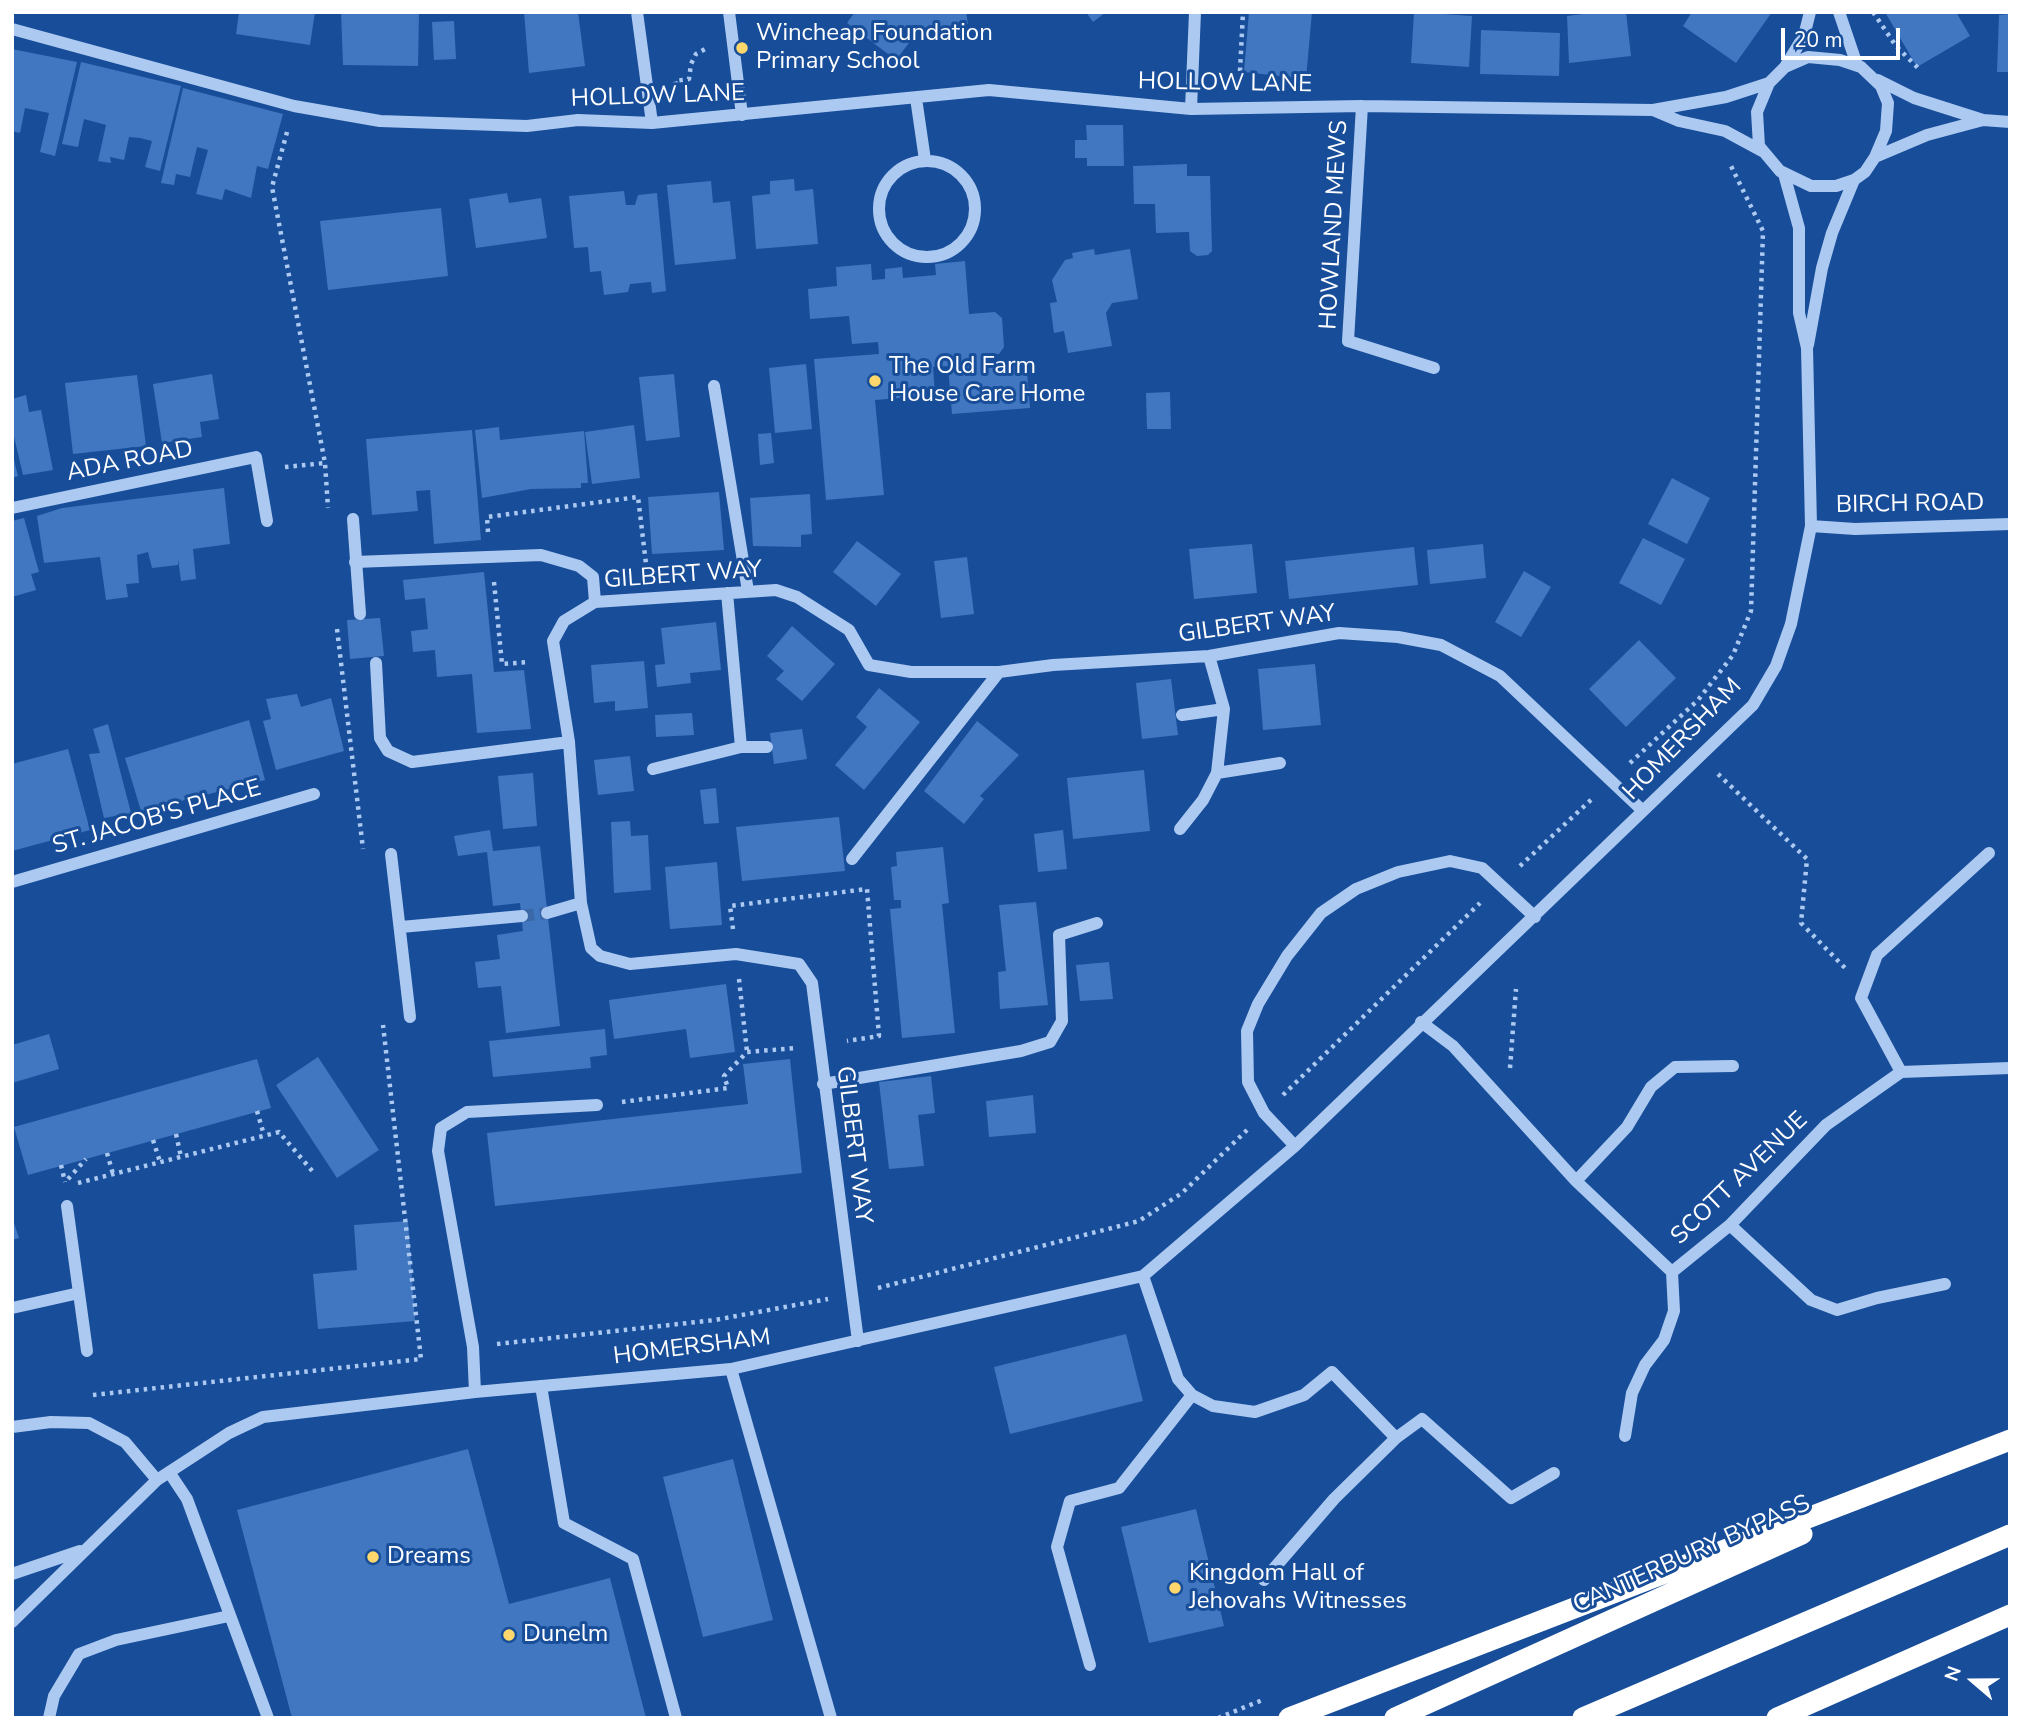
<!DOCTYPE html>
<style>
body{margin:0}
#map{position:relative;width:2022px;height:1730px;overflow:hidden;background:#184d99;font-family:"Nunito Sans",sans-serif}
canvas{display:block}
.frame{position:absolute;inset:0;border:14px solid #fff;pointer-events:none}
.north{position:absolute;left:1938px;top:1646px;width:70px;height:70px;-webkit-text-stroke:5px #184d99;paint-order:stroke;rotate:290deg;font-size:19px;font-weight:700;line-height:28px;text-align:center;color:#fff}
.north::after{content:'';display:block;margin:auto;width:24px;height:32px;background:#fff;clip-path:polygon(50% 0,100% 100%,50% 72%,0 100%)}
.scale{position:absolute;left:1781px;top:28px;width:119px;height:32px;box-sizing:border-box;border:4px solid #fff;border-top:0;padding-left:9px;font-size:21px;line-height:24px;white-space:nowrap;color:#fff;-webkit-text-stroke:5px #184d99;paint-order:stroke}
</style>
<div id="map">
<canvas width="2022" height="1730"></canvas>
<div class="frame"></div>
<div class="north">N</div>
<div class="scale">20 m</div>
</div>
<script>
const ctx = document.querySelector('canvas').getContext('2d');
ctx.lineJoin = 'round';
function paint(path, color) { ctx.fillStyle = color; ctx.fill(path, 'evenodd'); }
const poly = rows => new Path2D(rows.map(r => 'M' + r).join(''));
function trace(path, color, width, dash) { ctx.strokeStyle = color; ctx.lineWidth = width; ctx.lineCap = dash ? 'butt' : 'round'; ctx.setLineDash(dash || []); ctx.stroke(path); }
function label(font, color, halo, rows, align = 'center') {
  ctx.font = font + ' "Nunito Sans",sans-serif'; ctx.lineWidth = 6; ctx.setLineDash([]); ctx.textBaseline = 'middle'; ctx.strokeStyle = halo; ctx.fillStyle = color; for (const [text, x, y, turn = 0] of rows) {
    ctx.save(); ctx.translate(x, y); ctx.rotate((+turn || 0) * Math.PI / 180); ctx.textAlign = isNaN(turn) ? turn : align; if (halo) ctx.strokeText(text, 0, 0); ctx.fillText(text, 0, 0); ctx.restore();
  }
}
paint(poly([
 [239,12,315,12,310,45,236,34],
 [341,12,419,12,418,66,343,65],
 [524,12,578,12,585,66,529,73],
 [855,12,966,12,968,24,918,31,896,60,847,23],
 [1086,12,1106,12,1093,22],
 [1249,12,1312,12,1306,79,1244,72],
 [1414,12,1472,16,1469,67,1411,63],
 [1599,12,1626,12,1631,56,1569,63,1567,16],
 [1692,12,1772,12,1736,63,1683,26],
 [1885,12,1956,12,1970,36,1917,67],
 [2010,14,2010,72,1997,72,1999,15],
 [454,21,456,59,434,60,432,22],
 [1481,30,1560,33,1559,76,1480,74],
 [12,49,77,62,55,156,40,152,49,113,25,108,20,133,12,131],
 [81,62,181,86,160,171,145,167,152,141,140,138,129,137,124,160,110,157,111,163,98,161,106,125,84,119,78,147,62,144],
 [183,88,283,114,268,169,257,166,251,198,225,189,222,200,196,194,208,150,197,147,190,177,176,174,174,185,161,183],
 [1086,125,1123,125,1124,166,1087,166,1087,158,1075,158,1075,140,1087,140],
 [1187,164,1187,176,1210,176,1212,251,1208,255,1197,256,1190,251,1189,232,1156,233,1155,204,1134,204,1133,166],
 [794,179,795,191,813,189,818,244,756,249,752,196,770,194,770,181],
 [711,181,713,203,730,201,736,259,675,265,667,185],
 [624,191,626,205,635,205,638,195,657,193,666,291,652,293,651,282,630,284,628,292,604,295,601,271,590,272,588,247,574,248,569,196],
 [507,193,509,203,541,198,547,238,476,248,469,199],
 [441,208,448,276,328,290,320,221],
 [1094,249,1095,255,1130,249,1138,299,1112,303,1106,313,1112,346,1068,353,1064,331,1054,333,1050,303,1057,302,1052,280,1065,260,1073,258,1072,253],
 [965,261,969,314,995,312,1002,318,1004,347,999,354,991,355,992,363,1026,360,1030,408,952,414,948,366,933,367,935,395,875,400,884,495,826,500,814,359,879,354,878,342,852,344,849,316,810,319,808,289,837,286,836,267,871,264,872,280,885,279,885,269,902,267,903,278,936,275,935,264],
 [806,364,812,429,775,433,769,368],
 [212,374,219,419,200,422,202,437,162,443,153,384],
 [674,374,680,437,646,441,639,377],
 [137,375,146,446,73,454,65,383],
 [1170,392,1171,429,1147,429,1146,393],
 [26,395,29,412,41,410,53,470,23,475,12,428,12,399],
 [634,425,640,478,592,484,585,432],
 [499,427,500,440,584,431,588,483,581,483,581,488,531,489,482,498,475,430],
 [472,430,481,540,434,544,430,490,416,491,418,511,372,515,366,439],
 [771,433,774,463,760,465,758,434],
 [12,452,18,476,12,478],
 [1672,478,1710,498,1687,544,1648,524],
 [224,488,230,544,193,549,196,579,181,581,178,558,178,565,152,568,148,552,137,555,139,583,126,584,128,597,106,600,100,557,44,563,37,516,62,508],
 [719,492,724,550,652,554,648,497],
 [810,494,812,534,801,535,801,547,753,546,750,498],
 [24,518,39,572,31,574,36,590,12,597,12,521],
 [1643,538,1685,559,1661,605,1619,583],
 [857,541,901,574,876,606,833,572],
 [1252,544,1257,593,1194,599,1189,549],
 [1483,544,1486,578,1430,584,1427,550],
 [1414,547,1418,585,1289,599,1285,561],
 [967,557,974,614,941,618,934,561],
 [1524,571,1551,587,1521,637,1495,622],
 [484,572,494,672,524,670,531,729,477,733,472,674,437,677,435,650,413,652,411,631,428,629,425,598,405,600,403,580],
 [380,618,384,656,350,659,347,620],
 [716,622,721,670,690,673,691,683,657,687,655,665,665,664,661,628],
 [792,626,835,664,802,701,776,679,784,671,767,656],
 [1639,640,1676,678,1626,727,1589,689],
 [644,661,648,708,615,711,615,701,594,703,591,665],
 [1315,664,1321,725,1263,730,1258,669],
 [1171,679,1178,735,1142,739,1136,683],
 [879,688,920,722,864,790,835,765,867,727,856,717],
 [297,694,301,707,331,698,344,751,276,770,263,721,271,719,266,699],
 [692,713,694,735,656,737,655,715],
 [249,720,265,780,141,811,125,758],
 [977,721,1019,755,980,796,984,799,964,824,924,791],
 [108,724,131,813,104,818,89,754,100,753,93,729],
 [802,729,807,759,774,764,770,733],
 [68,749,90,830,12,851,12,764],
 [630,756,634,791,598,795,594,760],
 [1144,770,1150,831,1073,839,1067,778],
 [533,773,537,826,503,829,498,776],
 [716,788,719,823,704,824,700,790],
 [839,817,845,871,742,881,736,827],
 [630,821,631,836,648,835,651,890,614,893,611,822],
 [490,830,493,851,540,846,560,1026,506,1033,501,986,478,988,475,962,500,959,497,935,523,931,520,903,493,906,487,852,458,856,454,836],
 [1063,830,1067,869,1038,872,1034,834],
 [943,847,949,903,942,904,955,1033,902,1038,890,909,901,908,901,900,894,900,891,867,897,866,896,852],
 [717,862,722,925,670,929,665,867],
 [1036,902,1048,1005,1000,1009,998,972,1006,971,999,905],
 [1109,962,1113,999,1080,1001,1076,965],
 [726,984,735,1052,690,1058,686,1029,614,1039,609,1000],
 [605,1029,607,1055,590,1057,591,1068,493,1077,489,1041],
 [49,1034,59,1069,12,1083,12,1045],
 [318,1057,379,1150,337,1178,276,1085],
 [257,1059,271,1108,28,1175,14,1127],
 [790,1059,802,1173,495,1206,487,1133,748,1104,743,1064],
 [931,1076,935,1113,918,1115,924,1166,889,1169,879,1082],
 [1033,1095,1036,1133,989,1137,986,1101],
 [12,1217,19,1238,12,1240],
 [408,1221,415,1321,318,1329,313,1274,357,1270,354,1225],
 [1126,1334,1143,1401,1010,1434,994,1367],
 [468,1449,509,1604,610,1578,646,1718,292,1718,237,1510],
 [733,1459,773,1620,703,1637,663,1477],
 [1196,1509,1224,1626,1149,1643,1121,1527]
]), '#4177c0');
trace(poly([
 [522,916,547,913]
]), '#3b68a8', 12, [12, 6]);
trace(poly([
 [1873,12,1896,46,1918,68],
 [1240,71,1243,12],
 [676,85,675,81,689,79,691,64,696,54,707,48],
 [287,132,272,187,325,463,328,508],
 [285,467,325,463],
 [488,532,487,517,638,497,647,572],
 [494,582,502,664,530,662],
 [337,629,363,849],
 [1630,763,1698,700,1733,655,1751,611,1763,231,1730,164],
 [1718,774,1807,859,1801,923,1845,968],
 [1520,866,1593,798],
 [733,929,730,906,867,889,879,1036,847,1041],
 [739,979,747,1052],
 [1510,1068,1516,989],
 [1283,1095,1480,903],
 [622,1102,728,1088,724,1076,747,1052,796,1048],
 [257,1111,264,1135],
 [176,1134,181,1157],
 [153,1140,160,1162],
 [107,1153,113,1174],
 [61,1165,65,1182],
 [68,1179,86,1159],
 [78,1183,279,1132,314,1173],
 [878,1288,1139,1221,1182,1193,1247,1130],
 [497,1344,715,1320,828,1299],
 [93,1395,421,1359,383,1025],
 [1218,1718,1265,1699]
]), '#accaf1', 4.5, [3.5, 5]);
trace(poly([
 [637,12,652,123],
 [729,12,742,115],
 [1839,12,1857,65],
 [12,29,294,106,380,121,527,126,578,120,652,123,989,90,1191,109,1362,106,1653,110,1726,97,1769,83],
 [1785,67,1804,36,1810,12],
 [1878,80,1914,98,1983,120,2010,122],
 [916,98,925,160],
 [1362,106,1348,341,1434,368],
 [1191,109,1195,12],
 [1653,110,1679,121,1725,131,1762,151],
 [1875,157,1886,131,1888,103,1881,86,1861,67,1840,60,1808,57,1785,67,1769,83,1757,112,1759,146,1780,171,1811,186,1836,186,1854,180,1865,172,1875,157,1927,135,1983,120],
 '879 209a48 48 0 1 1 96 0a48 48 0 1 1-96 0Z',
 [1808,345,1822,268,1832,233,1854,180],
 [714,386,748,591],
 [12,508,256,457,267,521],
 [353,519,360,614],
 [1811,526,1855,529,2010,524],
 [355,562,541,555,579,566,593,577,595,602],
 [376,663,380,738,388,751,412,762,569,742],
 [1182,715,1224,709],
 [741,747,767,747],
 [653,769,741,747,727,593],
 [1217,773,1280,763],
 [1180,829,1203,800,1217,773,1224,709,1209,656],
 [391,854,410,1017],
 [852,859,999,672],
 [12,882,314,794],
 [547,913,581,903],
 [401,927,522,916],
 [1421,1022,1453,1046,1576,1181,1672,1272,1730,1225,1826,1125,1901,1072,2010,1068],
 [1901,1072,1861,998,1877,955,1989,853],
 [823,1084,1021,1051,1050,1042,1062,1021,1059,935,1097,923],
 [1295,1146,1264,1113,1248,1082,1247,1031,1258,1004,1287,956,1321,913,1356,889,1398,872,1450,861,1482,868,1535,917],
 [1576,1181,1627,1127,1651,1087,1675,1067,1733,1066],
 [67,1206,87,1351],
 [1730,1225,1811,1300,1837,1310,1877,1298,1945,1284],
 [1143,1276,1178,1379,1192,1395,1213,1406,1255,1412,1304,1395,1332,1372,1396,1438],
 [12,1308,79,1293],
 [858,1341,812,983,799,964,736,954,630,964,600,956,591,948,581,903,569,742,553,641,564,621,595,602,776,590,797,597,849,630,869,665,911,672,999,672,1053,665,1209,656,1339,633,1398,637,1441,645,1500,676,1643,811],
 [731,1369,831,1718],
 [541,1386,564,1523,633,1559,676,1718],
 [475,1392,473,1347,438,1151,441,1128,467,1112,597,1105],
 [12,1427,51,1422,89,1423,125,1442,157,1480],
 [1625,1436,1632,1393,1645,1365,1664,1340,1674,1311,1672,1272],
 [169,1472,187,1499,268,1718],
 [12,1574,80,1551],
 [1264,1580,1334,1499,1396,1438,1422,1419,1511,1498,1554,1473],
 [12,1622,157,1480,229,1433,263,1417,475,1392,731,1369,1143,1276,1295,1146,1753,705,1776,666,1791,624,1811,526,1807,348,1799,313,1799,228,1784,174],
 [1090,1665,1057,1547,1070,1501,1119,1488,1192,1395],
 [49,1718,54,1696,79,1654,116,1640,229,1616]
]), '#accaf1', 12);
trace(poly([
 [1289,1718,2010,1440],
 [1395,1718,1802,1534],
 [1583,1718,2010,1535],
 [1777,1718,2010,1615]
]), '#fff', 21);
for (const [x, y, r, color] of [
 [742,48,7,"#ffd86d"],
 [875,381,7,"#ffd86d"],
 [373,1557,7,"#ffd86d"],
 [1175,1588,7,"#ffd86d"],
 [509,1635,7,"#ffd86d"]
]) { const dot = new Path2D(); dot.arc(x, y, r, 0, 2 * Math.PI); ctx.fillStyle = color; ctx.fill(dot); trace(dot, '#184d99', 2.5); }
label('24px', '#fff', '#184d99', [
 ["Wincheap Foundation",756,34],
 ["Primary School",756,62],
 ["The Old Farm",889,367],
 ["House Care Home",889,395],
 ["Dreams",387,1557],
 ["Kingdom Hall of",1189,1574],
 ["Jehovahs Witnesses",1189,1602],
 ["Dunelm",523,1635]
], 'left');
label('24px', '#fff', '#184d99', [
 ["HOLLOW LANE",1225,84,1],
 ["HOLLOW LANE",658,97,-2],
 ["HOWLAND MEWS",1335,225,-87],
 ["ADA ROAD",130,462,-11],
 ["BIRCH ROAD",1910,505,-1],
 ["GILBERT WAY",683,576,-4],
 ["GILBERT WAY",1257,625,-8],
 ["HOMERSHAM",1683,740,-46],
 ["ST. JACOB'S PLACE",157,818,-16],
 ["GILBERT WAY",853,1145,83],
 ["SCOTT AVENUE",1740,1179,-44],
 ["HOMERSHAM",692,1348,-7],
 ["CANTERBURY BYPASS",1692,1555,-24]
]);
</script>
